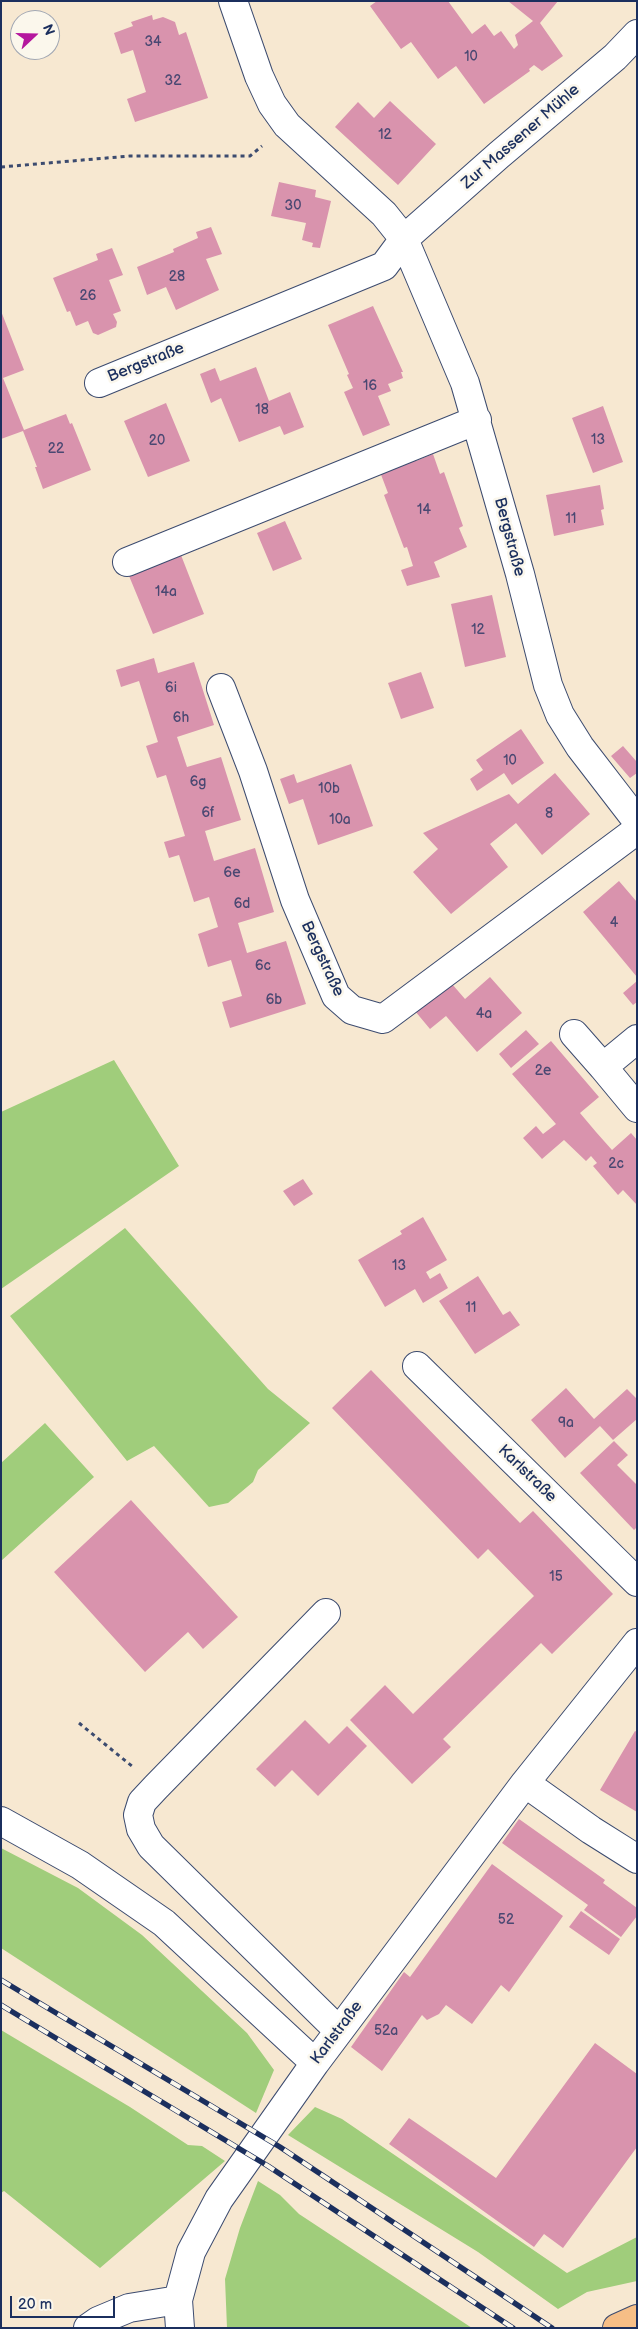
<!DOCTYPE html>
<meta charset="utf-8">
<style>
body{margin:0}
#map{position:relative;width:638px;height:2329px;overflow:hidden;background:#f7e8d1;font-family:"Balsamiq Sans",sans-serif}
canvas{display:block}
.frame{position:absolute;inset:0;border:2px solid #1b2f5e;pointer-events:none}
.north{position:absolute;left:10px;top:10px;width:50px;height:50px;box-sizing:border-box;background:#fbf7ec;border:1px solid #a1a7b3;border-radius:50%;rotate:69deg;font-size:14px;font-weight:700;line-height:20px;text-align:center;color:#1b2f5e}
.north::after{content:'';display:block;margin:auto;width:18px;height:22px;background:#b5179e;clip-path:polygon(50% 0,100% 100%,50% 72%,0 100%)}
.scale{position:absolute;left:10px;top:2296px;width:105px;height:22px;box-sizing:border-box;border:2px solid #1b2f5e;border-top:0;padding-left:6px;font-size:15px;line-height:18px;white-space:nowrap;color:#1b2f5e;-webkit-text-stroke:4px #fbf7ec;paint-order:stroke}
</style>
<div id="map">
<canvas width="638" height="2329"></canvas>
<div class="frame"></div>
<div class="north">N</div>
<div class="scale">20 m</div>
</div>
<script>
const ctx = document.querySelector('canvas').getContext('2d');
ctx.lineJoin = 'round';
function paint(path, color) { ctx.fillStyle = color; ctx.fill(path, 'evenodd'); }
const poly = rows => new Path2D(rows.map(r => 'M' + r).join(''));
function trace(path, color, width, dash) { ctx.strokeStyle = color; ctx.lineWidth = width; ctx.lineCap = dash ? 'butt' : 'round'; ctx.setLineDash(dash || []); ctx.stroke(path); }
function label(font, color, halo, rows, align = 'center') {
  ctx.font = font + ' "Balsamiq Sans",sans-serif'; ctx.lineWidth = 5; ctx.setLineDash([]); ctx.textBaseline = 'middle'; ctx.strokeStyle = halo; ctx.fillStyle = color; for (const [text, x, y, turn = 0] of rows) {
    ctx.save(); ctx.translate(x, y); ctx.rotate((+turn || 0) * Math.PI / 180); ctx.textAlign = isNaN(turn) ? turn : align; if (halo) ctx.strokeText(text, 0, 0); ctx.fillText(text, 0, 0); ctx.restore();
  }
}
paint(poly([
 [114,1060,179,1166,1,1289,1,1112],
 [125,1228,268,1389,310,1423,258,1470,253,1482,228,1503,209,1507,154,1446,127,1461,10,1316],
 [45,1423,94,1477,1,1561,1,1463],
 [1,1848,78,1888,142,1935,247,2033,274,2070,256,2113,1,1948],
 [1,2030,130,2107,188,2145,202,2146,225,2161,100,2268,4,2191,1,2193],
 [315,2107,342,2119,567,2273,637,2237,637,2281,587,2292,558,2309,478,2252,288,2135],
 [258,2181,280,2195,299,2214,472,2328,227,2328,225,2279,240,2228]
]), '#a0cd7b');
paint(poly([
 [377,1,448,1,472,34,485,24,494,36,501,31,514,49,518,45,515,35,533,21,508,1,558,1,540,23,563,56,542,71,534,65,529,69,530,71,484,104,456,66,438,79,411,42,401,49,370,6],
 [152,15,153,20,163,17,175,22,179,35,186,32,208,98,135,122,127,99,146,92,133,50,121,54,114,33,133,26,131,22],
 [390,101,436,144,398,185,335,127,358,102,374,118],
 [279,182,316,190,315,197,331,201,320,248,312,247,313,243,302,240,306,223,271,216],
 [211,227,222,254,206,259,219,290,176,310,166,287,147,295,137,267,174,252,173,249,198,238,196,232],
 [112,248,123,275,109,280,121,311,113,314,117,322,116,327,98,335,93,333,88,321,76,326,70,311,67,312,53,278,98,260,96,254],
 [373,306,403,372,401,372,403,378,388,384,391,391,378,396,390,425,363,436,344,392,353,388,347,375,349,374,328,325],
 [1,311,24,370,3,378,24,430,66,414,70,424,72,423,91,470,43,489,35,467,37,467,23,431,1,439],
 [256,367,269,401,290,392,304,427,284,435,280,426,239,442,221,398,211,403,200,374,215,368,220,381],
 [166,403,190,461,148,477,124,421],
 [603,406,623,462,593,473,572,418],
 [433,454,440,474,444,472,463,526,459,528,467,547,434,562,440,577,407,586,401,570,413,566,407,547,404,548,384,495,388,493,380,472,399,467,398,465,415,459,416,461],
 [600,485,604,509,601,510,604,525,554,536,546,495],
 [285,521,302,559,273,571,257,533],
 [179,550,204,614,153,634,127,571],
 [492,595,506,657,465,667,451,604],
 [154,658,158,673,194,662,214,725,177,737,187,767,221,757,241,820,205,831,214,861,255,848,274,912,238,923,247,953,286,941,306,1004,230,1028,222,1002,242,996,231,960,208,967,198,934,218,927,209,897,194,902,179,855,169,858,164,842,185,836,166,775,157,778,146,746,158,742,139,681,121,687,116,670],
 [421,672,434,708,401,719,388,683],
 [521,729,544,763,512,785,504,773,477,791,470,779,483,770,476,760],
 [623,746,637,762,637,773,630,778,611,756],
 [351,764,373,826,318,845,303,799,289,804,280,779,294,774,297,783],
 [555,773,590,814,542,855,516,823,490,844,508,867,451,914,413,872,438,849,423,833,509,794,518,804],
 [619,881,637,902,637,977,583,912],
 [490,977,522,1013,477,1052,446,1016,430,1029,415,1011,452,984,465,999],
 [637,981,637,1002,633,1005,623,993],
 [526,1030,539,1044,511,1068,499,1054],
 [551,1041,599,1097,580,1113,596,1132,612,1150,631,1133,637,1140,637,1205,623,1190,618,1195,593,1166,597,1163,591,1156,586,1161,564,1140,542,1159,523,1138,536,1126,543,1134,556,1124,512,1074],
 [303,1179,313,1194,294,1206,283,1191],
 [423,1217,447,1260,426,1272,430,1279,440,1273,448,1288,423,1303,415,1289,385,1307,358,1260,402,1234,400,1231],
 [478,1276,503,1315,510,1311,520,1325,475,1354,439,1301],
 [371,1370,520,1523,533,1511,613,1594,552,1654,541,1643,443,1739,451,1747,412,1784,350,1720,385,1685,413,1714,534,1596,488,1549,478,1559,332,1408],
 [566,1388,594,1419,627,1389,637,1399,637,1419,613,1440,600,1426,565,1458,531,1420],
 [614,1441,628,1455,617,1465,637,1485,637,1527,634,1530,580,1473],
 [131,1500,238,1617,203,1649,188,1632,145,1672,54,1572],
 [305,1720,329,1744,347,1726,367,1746,318,1796,292,1770,275,1787,256,1769],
 [635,1731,637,1732,637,1812,600,1790],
 [519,1819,605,1880,603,1883,637,1908,637,1916,621,1937,584,1910,588,1905,502,1843],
 [492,1864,563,1916,509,1992,501,1985,472,2024,446,2005,439,2014,427,2020,422,2015,382,2071,351,2047,404,1972,410,1977],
 [581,1911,620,1939,609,1955,569,1927],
 [595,2043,637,2074,637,2147,563,2248,544,2234,534,2247,389,2144,409,2118,496,2178]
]), '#d993ad');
const minor = poly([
 [233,1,259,76,272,104,287,125,384,214,404,239,465,383,520,574,548,685,560,715,580,747,637,821],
 [99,383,384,266,404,239,499,155,615,57,637,34],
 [127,562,477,420],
 [221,688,253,771,295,900,336,996,352,1010,383,1019,637,830],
 [574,1034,603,1067],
 [637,1039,603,1067,637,1108],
 [417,1366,637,1582],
 [326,1613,156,1787,142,1802,138,1815,141,1829,151,1846,339,2031],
 [525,1783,591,1830,637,1859],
 [1,1821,80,1865,164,1923,315,2063],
 [88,2328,98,2321,129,2308,178,2300],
 [180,2328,178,2300,191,2252,219,2199,315,2063,525,1783,637,1643]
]);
const major = poly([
 [617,2328,637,2319]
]);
trace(minor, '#3c4b6f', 30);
trace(major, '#3c4b6f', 30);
trace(poly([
 [1,167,130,156,250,156,262,146],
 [79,1723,133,1767]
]), '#3c4b6f', 3, [4, 4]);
trace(minor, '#fff', 28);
trace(major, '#f6be86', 28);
const rail = poly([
 [1,1980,280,2147,552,2328],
 [1,2005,268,2166,513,2328]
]);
trace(rail, '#1b2f5e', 5.5);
trace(rail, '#fbf7ec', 4, [11]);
label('14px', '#4a4872', null, [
 ["34",153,42],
 ["10",471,57],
 ["32",173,81],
 ["12",385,135],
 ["30",293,206],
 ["28",177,277],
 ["26",88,296],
 ["16",370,386],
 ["18",262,410],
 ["13",598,440],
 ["20",157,441],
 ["22",56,449],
 ["14",424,510],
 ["11",571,519],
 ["14a",166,592],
 ["12",478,630],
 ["6i",171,688],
 ["6h",181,718],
 ["10",510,761],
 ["6g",198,782],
 ["10b",329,789],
 ["6f",208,813],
 ["8",549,814],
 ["10a",340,820],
 ["6e",232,873],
 ["6d",242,904],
 ["4",614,923],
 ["6c",263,966],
 ["6b",274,1000],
 ["4a",484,1014],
 ["2e",543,1071],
 ["2c",616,1164],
 ["13",399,1266],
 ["11",471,1308],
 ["9a",566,1423],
 ["15",556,1577],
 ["52",506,1920],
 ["52a",386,2031]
]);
label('16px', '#1b2f5e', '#fbf7ec', [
 ["Zur Massener Mühle",521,137,-41],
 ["Bergstraße",146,363,-22],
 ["Bergstraße",509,537,75],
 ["Bergstraße",322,959,65],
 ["Karlstraße",527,1474,44],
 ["Karlstraße",337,2033,-53]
]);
</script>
